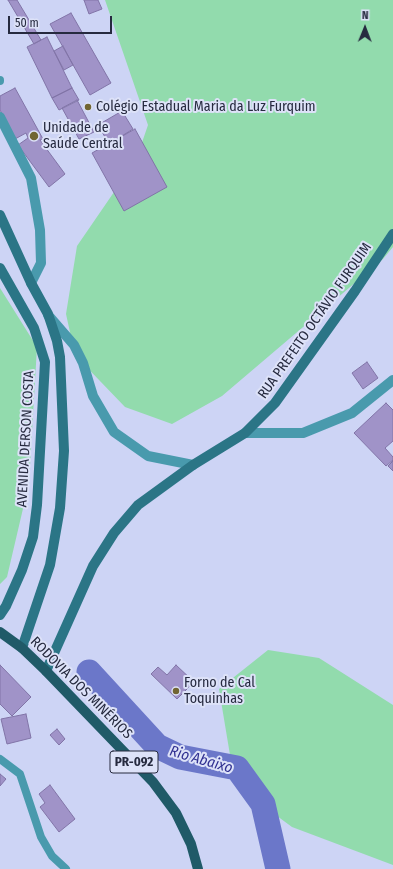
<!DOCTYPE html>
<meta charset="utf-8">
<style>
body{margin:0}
#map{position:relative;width:393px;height:869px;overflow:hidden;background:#cdd4f5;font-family:"Fira Sans Condensed",sans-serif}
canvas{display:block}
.north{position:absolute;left:345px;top:8px;width:40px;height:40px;-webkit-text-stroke:3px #dde2f8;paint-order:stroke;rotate:1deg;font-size:11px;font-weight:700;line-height:16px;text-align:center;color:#262a3f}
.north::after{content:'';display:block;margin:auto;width:14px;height:18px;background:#262a3f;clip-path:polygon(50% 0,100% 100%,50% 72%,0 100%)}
.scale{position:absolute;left:8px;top:16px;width:104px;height:18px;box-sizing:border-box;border:2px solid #262a3f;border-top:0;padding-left:5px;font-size:12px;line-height:14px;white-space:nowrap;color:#262a3f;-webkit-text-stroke:3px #dde2f8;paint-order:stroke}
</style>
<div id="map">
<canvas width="393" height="869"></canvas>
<div class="north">N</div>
<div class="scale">50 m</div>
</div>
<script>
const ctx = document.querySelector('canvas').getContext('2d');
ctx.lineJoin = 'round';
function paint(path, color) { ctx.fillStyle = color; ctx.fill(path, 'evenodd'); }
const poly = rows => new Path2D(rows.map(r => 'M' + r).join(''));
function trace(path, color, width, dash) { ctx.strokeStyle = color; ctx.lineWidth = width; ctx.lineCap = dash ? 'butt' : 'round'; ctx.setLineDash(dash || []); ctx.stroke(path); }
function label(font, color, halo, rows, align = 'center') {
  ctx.font = font + ' "Fira Sans Condensed",sans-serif'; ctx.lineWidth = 4; ctx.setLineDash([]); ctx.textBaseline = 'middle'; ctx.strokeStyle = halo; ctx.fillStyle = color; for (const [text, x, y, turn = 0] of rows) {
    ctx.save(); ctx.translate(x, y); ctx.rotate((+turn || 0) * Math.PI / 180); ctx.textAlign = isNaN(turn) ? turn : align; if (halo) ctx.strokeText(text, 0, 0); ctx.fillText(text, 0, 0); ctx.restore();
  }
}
paint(poly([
 [105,0,393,0,393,247,383,259,222,396,172,424,125,407,75,355,66,314,77,246,136,160,148,125],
 [0,288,37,347,29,483,7,577,0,584],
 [268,650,319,658,393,705,393,865,292,827,235,785,219,689]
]), '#92dbad');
trace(poly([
 [89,672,157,746,180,757,237,768,263,804,278,869]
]), '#6b77c9', 25);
const building = poly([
 [8,0,17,0,41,40,34,44,8,0],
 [84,0,98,0,102,9,89,14,84,0],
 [71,13,111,83,90,95,50,24,71,13],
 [47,37,72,88,52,98,27,47,47,37],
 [63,46,73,65,64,70,54,51,63,46],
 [15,88,43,139,40,140,65,174,49,187,18,145,28,138,26,133,15,139,0,110,0,96,15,88],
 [72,88,79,100,59,110,52,98,72,88],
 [77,100,94,132,79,139,62,108,77,100],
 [122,111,133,129,109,144,98,125,122,111],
 [135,129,167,187,124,211,92,153,135,129],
 [367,362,378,378,363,389,352,373,367,362],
 [386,403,393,410,393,441,385,448,393,457,393,460,386,466,354,433,386,403],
 [393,461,393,471,388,466,393,461],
 [0,665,31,697,12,716,0,704,0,665],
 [176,665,194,682,177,699,151,674,158,667,167,675,176,665],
 [26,714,31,738,7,744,1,719,26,714],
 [57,729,65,739,59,745,50,735,57,729],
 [0,774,6,779,0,786,0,774],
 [50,785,75,819,59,832,40,807,45,803,39,794,50,785]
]);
paint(building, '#a093c8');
trace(building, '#8174a7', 1);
trace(poly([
 [0,80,0,81],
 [0,759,20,774,41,837,52,856,66,869]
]), '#499aad', 8);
trace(poly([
 [0,117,31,178,40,230,41,263,31,283],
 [48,315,74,345,83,363,93,396,114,432,148,456,193,465],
 [245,433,303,433,352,413,393,380]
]), '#499aad', 10);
trace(poly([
 [0,215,31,283,48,314,57,341,60,357,64,451,60,508,50,565,22,648],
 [0,268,34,328,45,362,37,505,33,537,22,570,6,606,0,615],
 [46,671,93,566,114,533,138,505,193,465,245,433,275,403,355,291,393,234]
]), '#2b7586', 10);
trace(poly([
 [0,632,22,648,46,671,153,782,176,813,191,844,198,869]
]), '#205a68', 10);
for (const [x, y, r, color] of [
 [88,107,4,"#716532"],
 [34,136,5,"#716532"],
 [176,691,4,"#716532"]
]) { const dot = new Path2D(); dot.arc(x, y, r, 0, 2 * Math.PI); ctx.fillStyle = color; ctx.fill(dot); trace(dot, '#dde2f8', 1.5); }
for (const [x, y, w] of [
 [134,762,48]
]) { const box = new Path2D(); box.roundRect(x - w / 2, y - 11, w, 22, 3); ctx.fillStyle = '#dde2f8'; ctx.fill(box); trace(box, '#262a3f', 1); }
label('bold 13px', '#262a3f', null, [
 ["PR-092",134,762]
]);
label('14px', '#262a3f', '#dde2f8', [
 ["Colégio Estadual Maria da Luz Furquim",96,107],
 ["Unidade de",43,128],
 ["Saúde Central",43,144],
 ["Forno de Cal",184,683],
 ["Toquinhas",184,699]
], 'left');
label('14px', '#262a3f', '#dde2f8', [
 ["RUA PREFEITO OCTÁVIO FURQUIM",315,321,-55],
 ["AVENIDA DERSON COSTA",26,439,-87],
 ["RODOVIA DOS MINÉRIOS",81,688,45]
]);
label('italic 15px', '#303091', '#dde2f8', [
 ["Rio Abaixo",201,760,16]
]);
</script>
